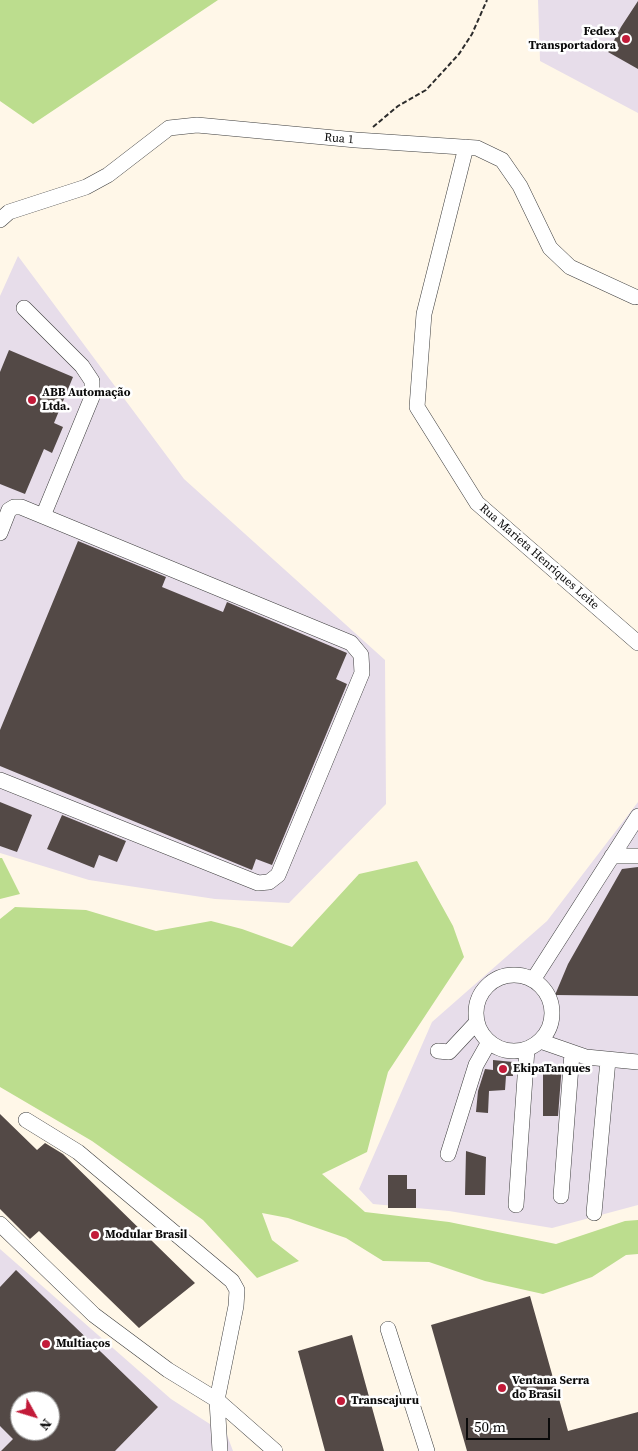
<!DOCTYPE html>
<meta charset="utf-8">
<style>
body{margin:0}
#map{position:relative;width:638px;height:1451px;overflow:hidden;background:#fff7e8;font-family:"Source Serif 4",serif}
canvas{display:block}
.north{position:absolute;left:10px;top:1391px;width:50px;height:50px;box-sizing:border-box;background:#fff;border:1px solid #9d9d9d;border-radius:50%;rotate:129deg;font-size:14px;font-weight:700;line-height:20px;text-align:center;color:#0a0a0a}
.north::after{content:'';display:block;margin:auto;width:18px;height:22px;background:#c21b39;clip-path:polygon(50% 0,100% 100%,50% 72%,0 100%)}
.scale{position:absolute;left:466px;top:1418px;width:84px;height:22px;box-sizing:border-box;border:2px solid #0a0a0a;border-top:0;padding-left:6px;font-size:15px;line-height:18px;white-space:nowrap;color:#0a0a0a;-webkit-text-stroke:4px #fff;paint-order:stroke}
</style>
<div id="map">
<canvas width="638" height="1451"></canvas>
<div class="north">N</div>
<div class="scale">50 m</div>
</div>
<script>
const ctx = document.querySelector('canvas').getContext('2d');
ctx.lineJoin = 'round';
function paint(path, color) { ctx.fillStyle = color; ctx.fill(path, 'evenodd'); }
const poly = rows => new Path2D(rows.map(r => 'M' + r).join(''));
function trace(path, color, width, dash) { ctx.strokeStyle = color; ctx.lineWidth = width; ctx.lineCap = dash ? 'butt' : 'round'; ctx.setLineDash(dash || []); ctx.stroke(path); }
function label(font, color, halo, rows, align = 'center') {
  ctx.font = font + ' "Source Serif 4",serif'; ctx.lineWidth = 5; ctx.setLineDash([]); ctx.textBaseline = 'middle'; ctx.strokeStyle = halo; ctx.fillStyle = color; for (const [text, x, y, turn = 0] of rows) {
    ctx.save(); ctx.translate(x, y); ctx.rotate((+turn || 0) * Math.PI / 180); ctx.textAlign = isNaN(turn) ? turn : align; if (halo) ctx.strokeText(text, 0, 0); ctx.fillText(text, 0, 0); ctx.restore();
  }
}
paint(poly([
 [538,0,638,0,638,113,540,61],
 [18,256,184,479,385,660,386,804,289,903,215,899,89,880,0,853,0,296],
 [638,802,638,1205,552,1228,449,1211,373,1204,359,1189,432,1022,547,921],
 [0,1249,171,1399,227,1435,233,1451,0,1451],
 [20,1401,50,1401,50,1431,20,1431]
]), '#e7ddea');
paint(poly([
 [0,0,218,0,33,124,0,101],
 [0,858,2,858,20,894,0,899],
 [417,861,453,926,464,957,388,1072,367,1152,322,1174,365,1212,449,1222,556,1244,625,1221,638,1220,638,1254,626,1255,592,1277,543,1294,485,1281,429,1262,383,1261,346,1238,288,1218,262,1213,272,1240,299,1261,257,1278,203,1220,92,1141,0,1087,0,919,15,907,86,910,156,931,211,921,242,929,292,947,359,874]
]), '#bcdd8e');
paint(poly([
 [638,1,638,69,608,52,621,27],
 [9,350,73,377,54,423,63,427,52,453,44,449,25,494,0,484,0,372],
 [78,541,166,577,162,587,223,612,227,602,347,653,336,679,347,684,272,865,256,859,252,870,0,766,0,730],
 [0,802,32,815,17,852,0,846],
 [62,815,126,841,117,862,99,855,94,868,47,849],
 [638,867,638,996,555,995,568,964,622,869],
 [493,1060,513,1062,513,1076,506,1076,505,1090,489,1091,488,1113,476,1112,478,1091,485,1069,493,1070],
 [543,1064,562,1064,558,1116,543,1116],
 [0,1114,37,1150,45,1143,63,1154,195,1283,139,1328,39,1231,30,1239,0,1209],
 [466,1151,486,1157,485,1195,465,1195],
 [388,1175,407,1175,407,1189,416,1189,416,1208,388,1208],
 [16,1270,158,1407,115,1451,1,1451,13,1439,0,1426,0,1287],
 [20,1401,50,1401,50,1431,20,1431],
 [530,1296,568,1431,638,1412,638,1451,467,1451,431,1325],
 [352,1335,384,1451,325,1451,298,1351]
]), '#534946');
const minor = poly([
 [466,147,424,314,417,407,477,503,638,643],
 [0,220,9,212,86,187,108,175,169,128,197,125,356,140,477,148,502,160,520,186,550,248,570,267,635,297],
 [24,308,82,366,92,381,92,397,43,516],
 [0,533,9,510,14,507,21,507,351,643,361,655,362,673,278,875,269,882,258,883,0,780],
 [612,856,638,856],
 '476 1013a38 38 0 1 1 76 0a38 38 0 1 1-76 0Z',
 [533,980,638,816],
 [540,1041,586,1057,638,1062],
 [438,1051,449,1052,477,1022],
 [26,1120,78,1152,232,1281,237,1290,236,1306,217,1400,220,1451],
 [448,1154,476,1065,489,1042],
 [561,1196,572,1053],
 [516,1205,527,1049],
 [594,1213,608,1060],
 [0,1224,94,1315,168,1370,217,1400,275,1451],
 [388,1329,427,1451]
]);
trace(minor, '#3d3d3d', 16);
trace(poly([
 [373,127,398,106,426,90,459,54,472,34,487,0]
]), '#2c2c2c', 2, [5, 2.5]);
trace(minor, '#fff', 15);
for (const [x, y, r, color] of [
 [626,39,5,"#c21b39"],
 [32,400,5,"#c21b39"],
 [503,1069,5,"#c21b39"],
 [95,1235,5,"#c21b39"],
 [46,1344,5,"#c21b39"],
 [502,1388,5,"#c21b39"],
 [341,1401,5,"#c21b39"]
]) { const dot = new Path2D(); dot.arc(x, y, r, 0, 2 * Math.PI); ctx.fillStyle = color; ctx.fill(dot); trace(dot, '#fff', 2); }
label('bold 12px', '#0a0a0a', '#fff', [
 ["Fedex",616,32,"right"],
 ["Transportadora",616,46,"right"],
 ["ABB Automação",42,393],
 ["Ltda.",42,407],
 ["EkipaTanques",513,1069],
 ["Modular Brasil",105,1235],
 ["Multiaços",56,1344],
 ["Ventana Serra",512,1381],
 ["do Brasil",512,1395],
 ["Transcajuru",351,1401]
], 'left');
label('12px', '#0a0a0a', '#fff', [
 ["Rua 1",339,139,5],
 ["Rua Marieta Henriques Leite",539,557,41]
]);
</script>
